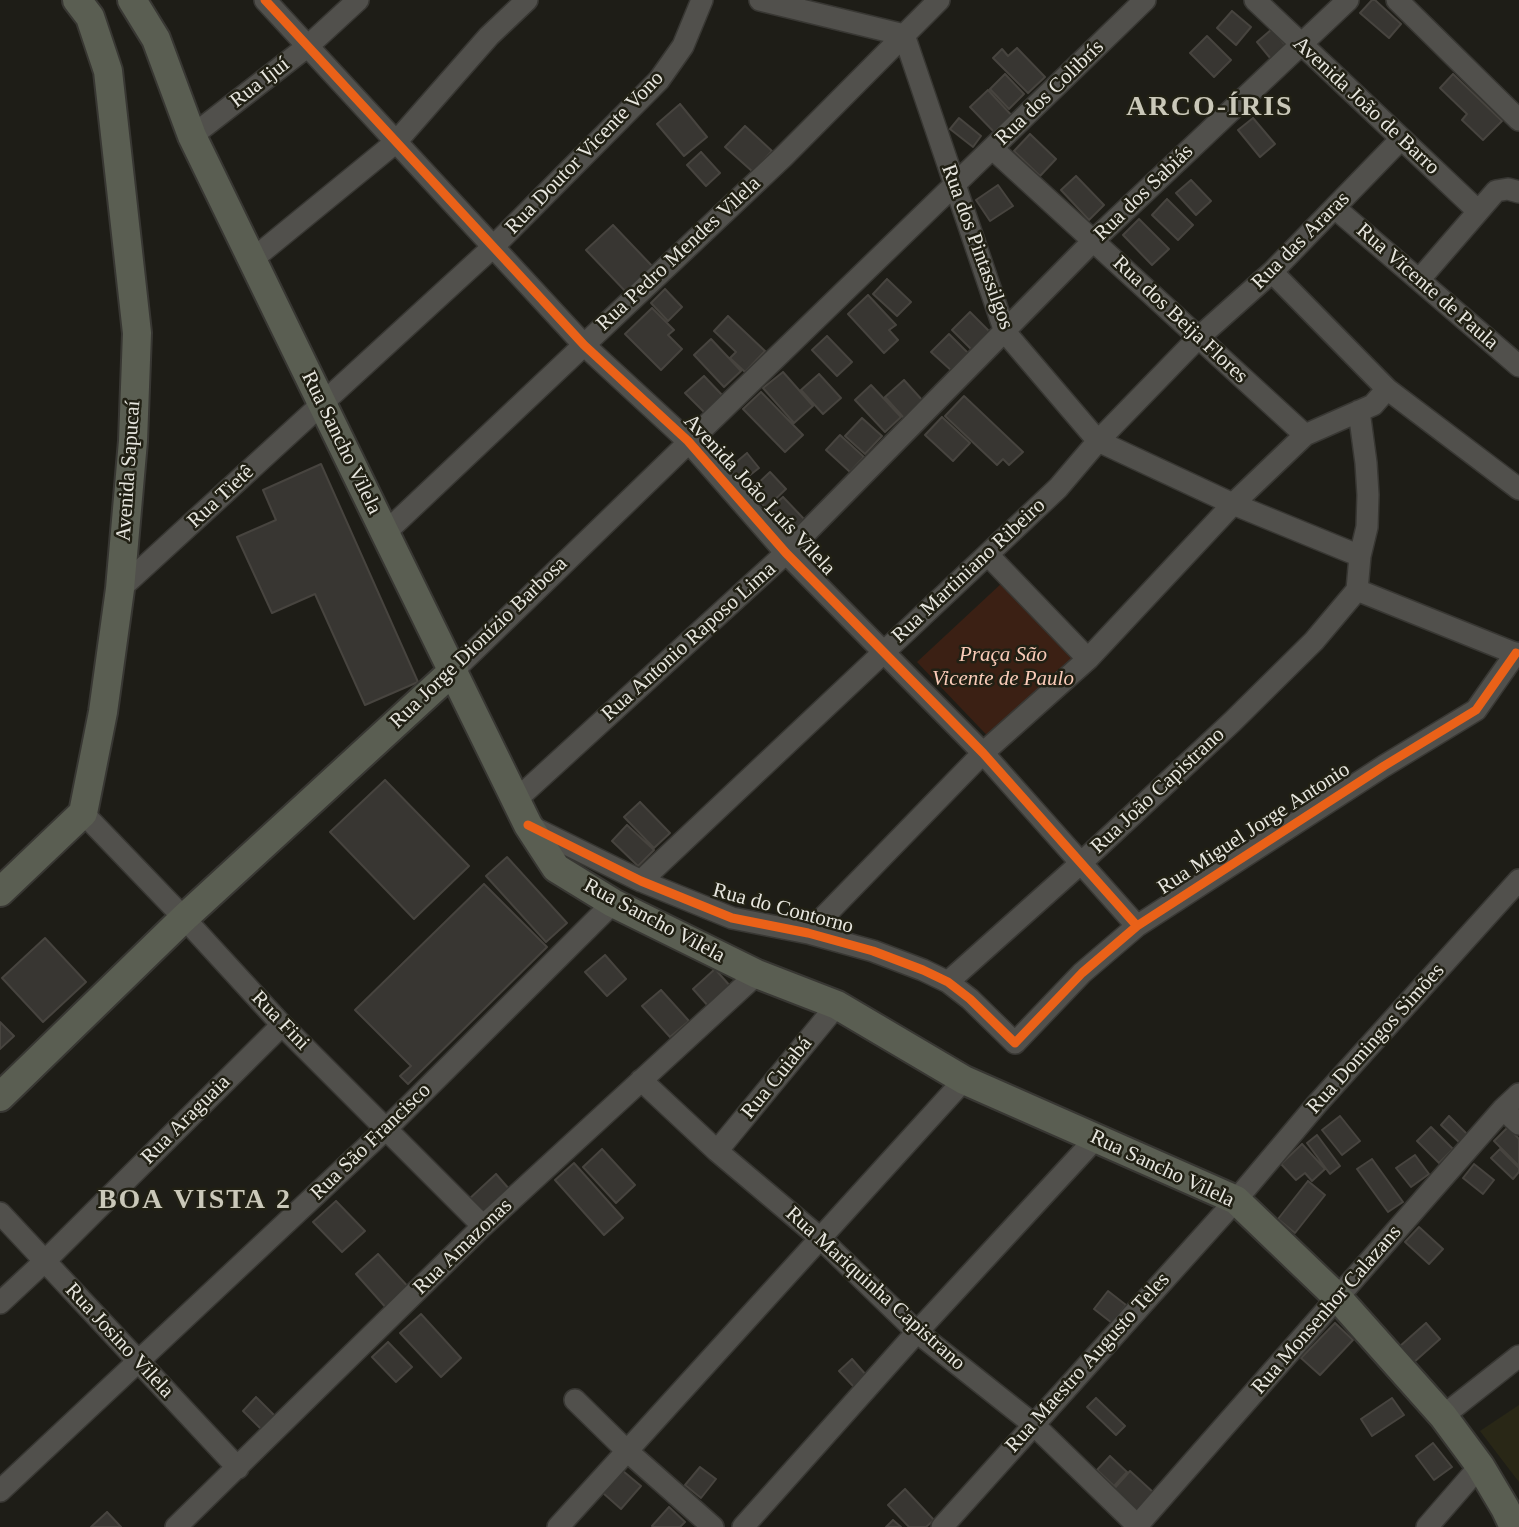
<!DOCTYPE html>
<meta charset="utf-8">
<style>
body{margin:0}
canvas{display:block;background:#1e1d17}
</style>
<canvas width="1519" height="1527"></canvas>
<script>
const ctx = document.querySelector('canvas').getContext('2d');
ctx.lineJoin = 'round';
function paint(path, color) { ctx.fillStyle = color; ctx.fill(path, 'evenodd'); }
const poly = rows => new Path2D(rows.map(r => 'M' + r).join(''));
function trace(path, color, width, dash) { ctx.strokeStyle = color; ctx.lineWidth = width; ctx.lineCap = dash ? 'butt' : 'round'; ctx.setLineDash(dash || []); ctx.stroke(path); }
function label(font, color, halo, rows, align = 'center') {
  ctx.font = font + ' "Times New Roman",serif'; ctx.lineWidth = 5; ctx.setLineDash([]); ctx.textBaseline = 'middle'; ctx.strokeStyle = halo; ctx.fillStyle = color; for (const [text, x, y, turn = 0] of rows) {
    ctx.save(); ctx.translate(x, y); ctx.rotate((+turn || 0) * Math.PI / 180); ctx.textAlign = isNaN(turn) ? turn : align; if (halo) ctx.strokeText(text, 0, 0); ctx.fillText(text, 0, 0); ctx.restore();
  }
}
paint(poly([
 [1519,1405,1519,1482,1480,1431]
]), '#292716');
paint(poly([
 [1003,582,1086,670,1001,750,917,662]
]), '#3b2014');
const building = poly([
 [1372,0,1375,0,1401,24,1389,38,1360,13,1372,0],
 [1232,11,1251,27,1236,45,1217,28,1232,11],
 [1272,29,1286,46,1271,59,1257,42,1272,29],
 [1207,36,1231,60,1214,77,1190,53,1207,36],
 [1017,48,1045,77,1028,93,993,58,1002,49,1008,56,1017,48],
 [1005,74,1024,94,1009,109,990,89,1005,74],
 [1453,74,1502,121,1483,140,1462,120,1467,114,1440,88,1453,74],
 [988,90,1014,118,996,134,970,107,988,90],
 [680,104,707,137,684,156,657,124,680,104],
 [959,118,981,136,973,147,950,129,959,118],
 [1253,118,1275,144,1260,157,1238,130,1253,118],
 [745,126,772,151,753,172,725,147,745,126],
 [1030,134,1056,159,1040,176,1014,151,1030,134],
 [701,152,720,173,706,186,687,165,701,152],
 [1076,176,1104,205,1089,220,1061,190,1076,176],
 [1191,180,1211,201,1196,215,1176,193,1191,180],
 [998,185,1013,206,990,221,976,200,998,185],
 [1167,199,1193,225,1178,240,1152,215,1167,199],
 [1139,219,1169,249,1152,265,1123,235,1139,219],
 [613,225,653,267,626,292,586,250,613,225],
 [887,279,911,302,897,316,873,294,887,279],
 [665,289,682,307,668,321,651,303,665,289],
 [868,295,896,325,889,330,898,340,884,353,848,314,868,295],
 [652,308,674,330,668,335,682,349,661,370,625,334,652,308],
 [970,312,990,332,972,350,952,330,970,312],
 [728,316,765,351,745,372,730,358,736,352,714,331,728,316],
 [949,334,970,355,953,372,931,352,949,334],
 [827,336,852,362,837,376,812,350,827,336],
 [711,339,741,371,724,387,694,355,711,339],
 [783,372,813,406,794,423,763,388,783,372],
 [819,374,841,398,823,414,801,390,819,374],
 [704,376,723,396,705,413,685,393,704,376],
 [904,380,923,401,904,418,885,397,904,380],
 [871,385,901,417,885,432,855,400,871,385],
 [761,392,803,435,785,452,743,409,761,392],
 [964,396,1023,452,1009,465,1003,459,997,465,945,416,964,396],
 [942,417,970,443,953,461,925,435,942,417],
 [862,418,882,436,865,454,845,436,862,418],
 [840,435,864,457,850,472,826,450,840,435],
 [747,453,759,468,740,483,728,469,747,453],
 [321,464,418,682,365,705,315,594,272,613,237,537,276,520,263,490,321,464],
 [770,472,786,489,766,508,750,491,770,472],
 [783,497,804,519,786,536,765,513,783,497],
 [385,780,469,866,414,919,330,832,385,780],
 [640,802,670,833,654,848,624,817,640,802],
 [627,825,654,850,638,866,612,841,627,825],
 [507,857,567,923,546,942,486,876,507,857],
 [484,884,547,947,408,1084,400,1076,411,1066,355,1010,484,884],
 [45,938,86,982,43,1022,2,978,45,938],
 [605,955,626,979,607,996,585,972,605,955],
 [715,969,731,987,709,1007,693,989,715,969],
 [661,990,689,1021,670,1037,642,1006,661,990],
 [0,1022,14,1036,0,1049,0,1022],
 [1340,1116,1360,1141,1342,1155,1322,1130,1340,1116],
 [1449,1116,1469,1136,1461,1144,1441,1125,1449,1116],
 [1431,1127,1453,1149,1439,1163,1417,1141,1431,1127],
 [1508,1127,1519,1139,1519,1166,1494,1141,1508,1127],
 [1317,1135,1340,1166,1330,1174,1307,1143,1317,1135],
 [1302,1144,1325,1169,1312,1181,1305,1173,1296,1180,1281,1164,1302,1144],
 [602,1149,635,1185,616,1203,583,1167,602,1149],
 [1500,1149,1519,1168,1519,1172,1513,1179,1491,1158,1500,1149],
 [1415,1155,1429,1174,1411,1187,1396,1168,1415,1155],
 [1372,1159,1403,1202,1388,1212,1357,1169,1372,1159],
 [574,1163,623,1218,604,1235,555,1180,574,1163],
 [1474,1164,1494,1180,1483,1194,1463,1178,1474,1164],
 [496,1174,510,1190,482,1216,468,1200,496,1174],
 [1308,1181,1325,1195,1295,1233,1278,1219,1308,1181],
 [336,1201,365,1231,342,1252,313,1222,336,1201],
 [1419,1227,1443,1249,1429,1264,1405,1242,1419,1227],
 [378,1254,411,1290,388,1310,356,1274,378,1254],
 [1108,1291,1126,1305,1112,1323,1094,1309,1108,1291],
 [421,1314,461,1358,441,1377,400,1333,421,1314],
 [1335,1323,1353,1340,1320,1375,1301,1358,1335,1323],
 [1426,1323,1440,1339,1413,1363,1399,1347,1426,1323],
 [388,1342,412,1367,396,1382,372,1357,388,1342],
 [852,1359,867,1376,854,1387,839,1371,852,1359],
 [256,1397,278,1419,265,1433,243,1411,256,1397],
 [1096,1398,1125,1426,1116,1435,1087,1407,1096,1398],
 [1392,1398,1404,1415,1372,1436,1361,1419,1392,1398],
 [1433,1443,1452,1467,1434,1480,1416,1456,1433,1443],
 [1110,1456,1127,1472,1114,1486,1097,1470,1110,1456],
 [700,1467,716,1479,701,1498,685,1485,700,1467],
 [623,1471,641,1486,621,1509,603,1493,623,1471],
 [1130,1471,1154,1493,1136,1511,1113,1490,1130,1471],
 [905,1489,934,1520,926,1527,909,1527,888,1505,905,1489],
 [669,1507,685,1522,680,1527,654,1527,652,1526,669,1507],
 [107,1512,121,1527,91,1527,107,1512],
 [893,1520,901,1527,886,1527,893,1520]
]);
paint(building, '#383632');
trace(building, '#47443f', 2);
const minor = poly([
 [265,0,584,345,688,441,786,553,983,753,1137,926],
 [760,0,904,35,1005,332,1098,441,1233,504,1360,556],
 [1255,0,1478,211],
 [1397,0,1519,120],
 [192,136,308,46,358,0],
 [993,149,1305,435],
 [1335,208,1519,366],
 [253,259,396,142,489,36,527,0],
 [1272,272,1387,389,1519,489],
 [1419,280,1496,191,1508,189,1519,192],
 [385,533,783,157,939,0],
 [988,555,1088,659],
 [120,589,494,246,659,80,683,46,702,0],
 [1357,590,1360,556,1367,527,1368,495,1366,463,1359,411],
 [1357,590,1519,655],
 [454,670,1145,0],
 [516,800,786,553,1094,240,1348,0],
 [83,813,184,918,282,1025,483,1226],
 [528,825,641,881,732,918,808,933,873,951,923,970,948,982,970,999,1015,1043,1082,973,1137,926,1384,766,1476,710,1516,653],
 [641,881,1058,488,1098,441,1197,339,1272,272,1401,139],
 [808,933,983,753,1088,659,1233,504,1305,435,1373,405,1387,389],
 [948,982,1081,863,1232,722,1314,641,1357,590],
 [641,1080,717,1151,820,1238,917,1332,1033,1424,1139,1527],
 [1503,1109,1519,1124],
 [717,1151,837,1005],
 [0,1213,238,1468],
 [0,1303,45,1261,282,1025],
 [575,1400,626,1450,713,1527],
 [1443,1416,1519,1356],
 [0,1491,387,1128,613,903],
 [176,1527,483,1226,757,974],
 [558,1527,964,1080],
 [743,1527,917,1332,1097,1137],
 [942,1527,1236,1200,1317,1104,1519,880],
 [1136,1527,1503,1109,1519,1094],
 [1427,1527,1480,1466]
]);
const major = poly([
 [132,0,156,39,192,136,385,533,528,825,556,868,613,903,757,974,837,1005,964,1080,1236,1200,1338,1298,1443,1416,1480,1466,1505,1508,1514,1527],
 [0,892,83,813,103,712,120,589,133,441,137,333,108,71,90,17,77,0],
 [0,1097,184,918,454,670]
]);
trace(minor, '#383733', 24);
trace(major, '#383733', 32);
trace(minor, '#51504c', 21);
trace(major, '#5a5e52', 28);
trace(poly([
 [265,0,584,345,688,441,786,553,983,753,1137,926],
 [528,825,641,881,732,918,808,933,873,951,923,970,948,982,970,999,1015,1043,1082,973,1137,926,1384,766,1476,710,1516,653]
]), '#ea6118', 9);
label('21px', '#e7e6df', '#212014', [
 ["Rua Ijuí",260,83,-38],
 ["Rua dos Colibrís",1050,93,-44],
 ["Avenida João de Barro",1366,106,43],
 ["Rua Doutor Vicente Vono",585,153,-46],
 ["Rua dos Sabiás",1144,193,-44],
 ["Rua das Araras",1301,241,-45],
 ["Rua dos Pintassilgos",977,247,70],
 ["Rua Pedro Mendes Vilela",679,254,-43],
 ["Rua Vicente de Paula",1427,287,41],
 ["Rua dos Beija Flores",1180,320,43],
 ["Rua Sancho Vilela",341,443,64],
 ["Avenida Sapucaí",129,471,-86],
 ["Avenida João Luís Vilela",759,495,47],
 ["Rua Tietê",221,497,-43],
 ["Rua Martiniano Ribeiro",969,571,-43],
 ["Rua Antonio Raposo Lima",689,642,-42],
 ["Rua Jorge Dionízio Barbosa",479,643,-44],
 ["Rua João Capistrano",1158,791,-43],
 ["Rua Miguel Jorge Antonio",1254,829,-33],
 ["Rua do Contorno",783,909,15],
 ["Rua Sancho Vilela",654,921,28],
 ["Rua Fini",280,1021,46],
 ["Rua Domingos Simões",1376,1039,-48],
 ["Rua Cuiabá",777,1078,-51],
 ["Rua Araguaia",186,1120,-45],
 ["Rua São Francisco",371,1142,-44],
 ["Rua Sancho Vilela",1162,1169,25],
 ["Rua Amazonas",463,1247,-44],
 ["Rua Mariquinha Capistrano",875,1289,42],
 ["Rua Monsenhor Calazans",1327,1310,-49],
 ["Rua Josino Vilela",119,1341,47],
 ["Rua Maestro Augusto Teles",1088,1363,-48]
]);
label('italic 21px', '#facbb8', '#212014', [
 ["Praça São",1003,655],
 ["Vicente de Paulo",1003,679]
]);
ctx.letterSpacing = '2px';
label('bold 28px', '#cac8b9', '#212014', [
 ["ARCO-ÍRIS",1210,108],
 ["BOA VISTA 2",195,1201]
]);
ctx.letterSpacing = '0px';
</script>
